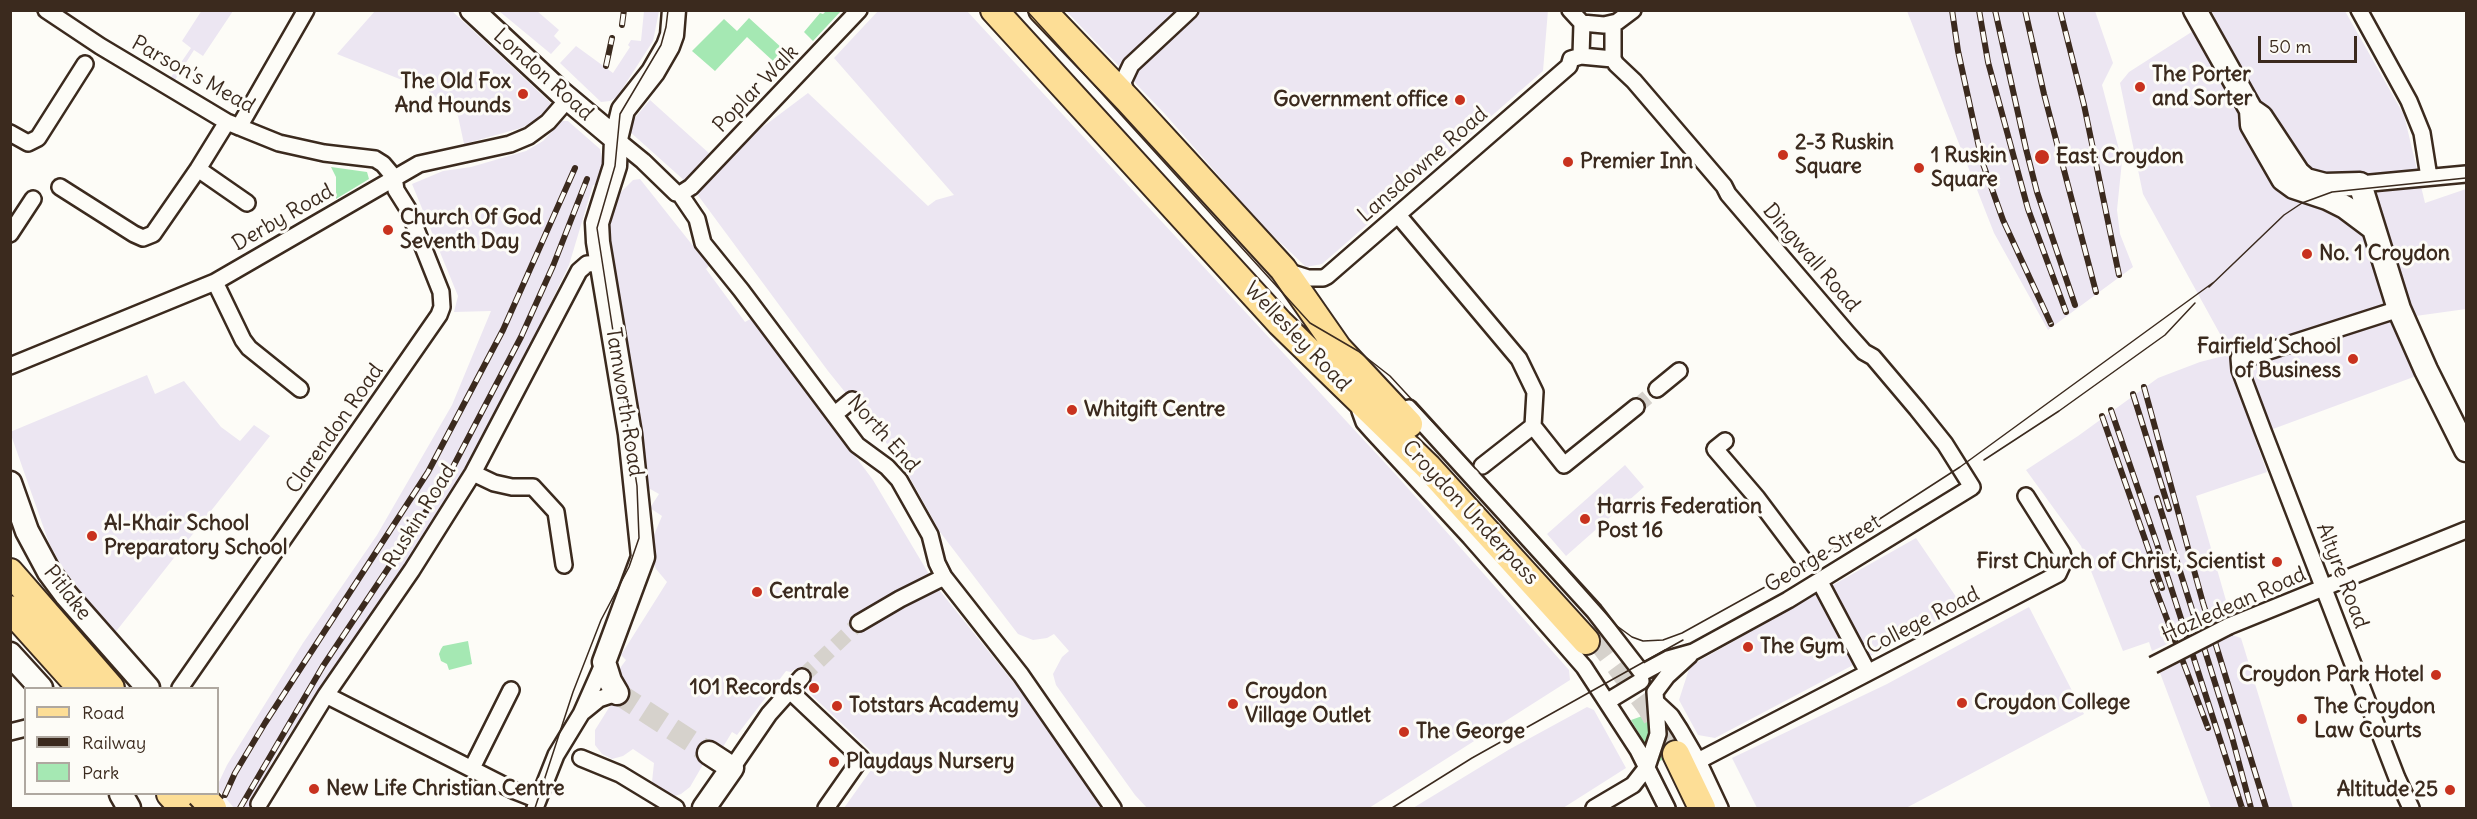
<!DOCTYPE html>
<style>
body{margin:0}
#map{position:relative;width:2477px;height:819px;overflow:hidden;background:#fdfcf7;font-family:Delius,sans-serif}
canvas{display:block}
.frame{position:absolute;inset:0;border:12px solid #3b2a1e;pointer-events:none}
.legend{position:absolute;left:24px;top:687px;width:195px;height:108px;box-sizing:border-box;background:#fdfcf7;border:2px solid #afa8a0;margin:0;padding:8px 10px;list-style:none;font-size:18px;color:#3b2a1e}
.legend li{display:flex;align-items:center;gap:12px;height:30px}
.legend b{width:30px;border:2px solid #afa8a0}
.scale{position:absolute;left:2258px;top:36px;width:99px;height:27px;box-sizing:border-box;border:3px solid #3b2a1e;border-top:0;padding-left:8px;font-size:18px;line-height:21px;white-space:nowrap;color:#3b2a1e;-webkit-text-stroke:4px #fdfcf7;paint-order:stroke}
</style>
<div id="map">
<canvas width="2477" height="819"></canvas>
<div class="frame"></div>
<ul class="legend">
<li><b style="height:8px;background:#fdde96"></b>Road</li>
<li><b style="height:8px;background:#3b2a1e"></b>Railway</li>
<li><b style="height:16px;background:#a5e8b3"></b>Park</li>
</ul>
<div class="scale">50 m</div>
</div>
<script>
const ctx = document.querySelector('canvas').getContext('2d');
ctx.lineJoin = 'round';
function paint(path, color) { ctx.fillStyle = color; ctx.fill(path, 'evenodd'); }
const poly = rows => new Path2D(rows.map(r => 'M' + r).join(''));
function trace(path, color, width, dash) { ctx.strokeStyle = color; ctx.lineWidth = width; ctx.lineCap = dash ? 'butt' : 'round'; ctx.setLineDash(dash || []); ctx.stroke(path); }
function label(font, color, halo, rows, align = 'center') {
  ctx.font = font + ' Delius,sans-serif'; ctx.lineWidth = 6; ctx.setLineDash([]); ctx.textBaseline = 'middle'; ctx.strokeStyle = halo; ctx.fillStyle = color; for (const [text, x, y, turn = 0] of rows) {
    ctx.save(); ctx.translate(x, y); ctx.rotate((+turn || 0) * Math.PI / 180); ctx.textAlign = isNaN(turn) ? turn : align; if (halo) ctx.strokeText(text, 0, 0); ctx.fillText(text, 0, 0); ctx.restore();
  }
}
paint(poly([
 [202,10,233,11,203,56,194,50,175,80,171,77,191,48,182,41],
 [1548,10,1543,71,1322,264,1306,267,1260,223,1164,113,1066,11],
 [375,11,452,11,554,106,533,122,521,128,464,144,458,116,427,90,337,54],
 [499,11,537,11,559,30,554,36,561,43,551,54],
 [644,11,659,11,653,41,617,97,610,101,601,102,560,63,576,46,613,73,630,47,628,45,631,40,641,41],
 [878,11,967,11,1397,476,1569,670,1570,680,1369,808,1147,808,1135,795,1056,685,1053,674,1062,657,1069,651,1054,634,1047,638,1033,640,1018,634,1008,621,940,532,900,460,828,371,697,194,744,141,808,93,928,206,936,200,954,195,834,58],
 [1907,11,2095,11,2113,63,2102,85,2122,161,2117,210,2120,234,2133,267,2048,330,1994,233],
 [2211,11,2345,11,2404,115,2425,203,2466,189,2466,309,2394,319,2419,375,2254,436,2267,472,2196,496,2229,611,2226,617,2152,651,2149,642,2123,651,2081,546,2026,470,2078,436,2158,378,2200,362,2231,354,2143,194,2120,83,2129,72,2215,17],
 [650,100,711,155,686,182,629,131,628,126],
 [562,121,568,121,600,149,603,163,595,185,593,185,569,265,538,329,502,403,438,516,278,751,248,808,234,808,218,789,218,784,227,765,303,643,377,535,452,405,491,311,454,312,458,296,412,184,443,171,471,167,526,151,543,141],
 [640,179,709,266,706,269,745,322,752,318,873,480,936,586,1026,698,1102,808,844,808,876,763,872,756,874,754,804,688,807,683,795,669,791,672,786,671,737,735,732,732,723,747,716,742,690,787,681,794,675,796,658,790,652,782,654,763,633,749,623,756,612,759,602,754,595,745,595,730,625,682,615,675,626,660,621,655,667,582,656,569,651,556,651,542,662,516,650,508,659,494,645,486,609,243,611,211,618,195,633,180],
 [147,375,155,394,184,381,221,427,240,441,254,425,270,436,114,634,62,567,49,543,10,432],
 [1625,465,1644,487,1566,556,1547,534],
 [1916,538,1963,607,1715,738,1698,735,1679,700,1690,666],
 [2029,607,2084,714,1906,808,1757,808,1732,758,1887,684],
 [2232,635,2241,638,2293,808,2211,808,2160,673],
 [1587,707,1594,710,1626,768,1563,808,1413,808,1510,749]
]), '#ece6f2');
paint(poly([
 [826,11,841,11,813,41,804,32,820,13,823,14],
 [749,18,783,49,773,61,747,37,715,71,692,51,724,19,737,31],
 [331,167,367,172,369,179,336,199,336,177],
 [468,641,472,664,449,670,447,664,441,661,439,654,441,649,443,646],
 [1648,714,1650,734,1647,747,1631,720],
 [1665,719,1682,748,1655,764,1663,720]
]), '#a5e8b3');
trace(poly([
 [1636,407,1657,389],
 [802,677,859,623]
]), '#d6d2cc', 15, [15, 8]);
trace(poly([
 [617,693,709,753]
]), '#d6d2cc', 22, [22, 11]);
trace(poly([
 [1595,633,1650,707,1676,754]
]), '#d6d2cc', 26, [26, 13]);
const street = poly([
 [46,10,100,46,227,122,279,143,324,153,375,159,383,164,394,177],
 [1570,10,1582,23,1604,25,1617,22,1633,10],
 [2359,10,2409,101,2422,133,2429,177],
 [1613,23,1613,59,1616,64,1634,81,1724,186,1728,194,1847,333,1864,352,1873,357,1917,409,1945,444,1972,487,1788,600,1693,652,1668,659,1642,673],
 [1581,56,1582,23],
 [1127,96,1123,82,1131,65,1190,10],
 [239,127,306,10],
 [10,133,28,143,38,138,85,64],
 [616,139,643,161,676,193,680,194,697,219,703,243,741,290,857,445,887,467,899,480,930,535,937,563,944,577,1021,675,1113,808],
 [198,169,247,203],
 [2360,184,2466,174],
 [60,187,134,234,143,238,153,234,198,169,227,122],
 [680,194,691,187,859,10],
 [1398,215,1519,359,1535,392,1533,426,1482,466],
 [10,234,33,199],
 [1286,271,1308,278,1323,278,1327,276,1569,66,1571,59,1581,56,1613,59],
 [215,282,243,340,249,348,300,389],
 [2399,309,2253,356,2239,358,2240,370,2263,431,2397,778,2411,808],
 [10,366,215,282,419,164,510,144,529,136,548,122,568,99],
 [1657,389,1679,371],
 [1409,408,1594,611,1642,673],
 [1360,411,1364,422,1372,431,1470,537,1584,667,1638,750,1667,808],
 [835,414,852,400],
 [1533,426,1564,465,1636,407],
 [1725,441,1715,449,1757,498,1802,558],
 [473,473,494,483,512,487,533,487,556,512,564,565],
 [1820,582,1864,665],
 [859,623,900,599,944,577],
 [2229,626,2466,530],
 [180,688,439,315,442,307,441,292,408,209,396,190,394,177],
 [789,690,861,758,826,808],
 [1655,692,1667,676,1690,655],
 [326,695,515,791,538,800],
 [1608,701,1641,681],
 [1657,703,1671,716,1680,730,1698,761,1720,808],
 [583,712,599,699,617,693],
 [10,732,26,728],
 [581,758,620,774,676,808],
 [1698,761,2058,574,2064,561,2062,553,2026,496],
 [472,768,511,690],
 [732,768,769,714,802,677],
 [259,804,326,695,412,570,473,473,579,271,587,264,602,263],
 [535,808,556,755,581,714,604,662],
 [1594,808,1633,785,1647,767,1658,734,1655,692]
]);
const secondary = poly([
 [472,10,560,92,616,139],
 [2195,10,2251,110,2252,125,2283,179,2294,187,2327,198,2345,207,2373,228],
 [2251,110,2261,117,2298,173,2306,180,2325,185,2360,184,2399,309,2426,370,2466,450],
 [10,483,27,531,49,572,66,595,148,688],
 [10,654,41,688],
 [617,693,610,681,604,662,643,557,630,434,598,242,597,223,615,166,616,139,623,110,653,72,668,46,672,35,674,10],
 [121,794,129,808],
 [704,808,732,768,709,753]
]);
const primary = poly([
 [994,10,1280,323,1428,467,1586,641],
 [1042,10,1128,100,1283,269,1338,348,1409,424],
 [10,572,111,688],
 [10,609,81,688],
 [1676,754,1702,808],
 [170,794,183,808]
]);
trace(street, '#3b2a1e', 20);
trace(secondary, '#3b2a1e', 27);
trace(primary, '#3b2a1e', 30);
trace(street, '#fdfcf7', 15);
trace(secondary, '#fdfcf7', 22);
trace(primary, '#fdde96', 26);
trace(poly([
 [1026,10,1310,323,1358,351,1390,376,1504,499,1617,626,1632,637,1643,641,1663,640,1682,633,1830,551,1960,467,2214,282],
 [2209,287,2284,215,2302,203,2332,192,2466,178],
 [1984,460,2059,411,2165,335,2195,303],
 [535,808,573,692,601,620,629,567,639,538,637,486,597,228,615,166,620,114,661,45,666,27,668,10],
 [1392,808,1472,758,1683,640]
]), '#3b2a1e', 1.5);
const rail = poly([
 [1952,10,1958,51,1982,161,2003,220,2051,324],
 [1979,10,1988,62,2028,209,2066,312],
 [1995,10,2026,149,2037,192,2075,305],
 [2025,10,2044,94,2096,292],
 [2060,10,2084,105,2119,275],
 [622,25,624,10],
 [606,66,612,38],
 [2144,387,2203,603,2266,808],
 [2133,394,2169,509],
 [2111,410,2157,544,2242,808],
 [2102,416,2162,588],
 [2157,498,2232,737,2251,808],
 [2153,582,2208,728],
 [225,795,235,773,265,723,428,472,503,330,575,168],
 [240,808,323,666,443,486,521,337,553,266,587,179]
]);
trace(rail, '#3b2a1e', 6);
trace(rail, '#fdfcf7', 4, [11]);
const streetBridge = poly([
 [2153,665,2229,626]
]);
const primaryBridge = poly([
 [200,794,213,808]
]);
trace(streetBridge, '#3b2a1e', 20, []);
trace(primaryBridge, '#3b2a1e', 30, []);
trace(streetBridge, '#fdfcf7', 15);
trace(primaryBridge, '#fdde96', 26);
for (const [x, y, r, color] of [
 [2140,87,6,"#c8321e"],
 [523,94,6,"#c8321e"],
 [1460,100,6,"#c8321e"],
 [1783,155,6,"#c8321e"],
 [2042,157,8,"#c8321e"],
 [1568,162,6,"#c8321e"],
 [1919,168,6,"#c8321e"],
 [388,230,6,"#c8321e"],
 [2307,254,6,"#c8321e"],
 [2353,359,6,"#c8321e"],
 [1072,410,6,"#c8321e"],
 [1585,519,6,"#c8321e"],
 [92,536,6,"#c8321e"],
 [2277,562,6,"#c8321e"],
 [757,592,6,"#c8321e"],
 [1748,647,6,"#c8321e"],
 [2436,675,6,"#c8321e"],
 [814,688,6,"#c8321e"],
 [1962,703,6,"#c8321e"],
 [1233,704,6,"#c8321e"],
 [837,706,6,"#c8321e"],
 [2302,719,6,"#c8321e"],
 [1404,732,6,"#c8321e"],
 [834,762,6,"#c8321e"],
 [314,789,6,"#c8321e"],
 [2450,790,6,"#c8321e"]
]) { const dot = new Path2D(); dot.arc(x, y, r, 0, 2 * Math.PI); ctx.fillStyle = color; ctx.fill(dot); trace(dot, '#fdfcf7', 2); }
label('21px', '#3b2a1e', '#fdfcf7', [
 ["Parson's Mead",193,75,29],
 ["London Road",543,75,42],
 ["Poplar Walk",756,89,-46],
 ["Lansdowne Road",1423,165,-41],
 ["Derby Road",283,218,-30],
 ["Dingwall Road",1811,258,49],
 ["Wellesley Road",1297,337,46],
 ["Tamworth Road",624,402,81],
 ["Clarendon Road",335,429,-55],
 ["North End",883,434,48],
 ["Croydon Underpass",1470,513,47],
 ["Ruskin Road",420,516,-58],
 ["George Street",1823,554,-31],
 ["Altyre Road",2342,576,69],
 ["Pitlake",67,593,52],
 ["Hazledean Road",2234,605,-24],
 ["College Road",1923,621,-27]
]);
label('bold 21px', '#3b2a1e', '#fdfcf7', [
 ["The Porter",2152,75],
 ["and Sorter",2152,99],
 ["The Old Fox",511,82,"right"],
 ["And Hounds",511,106,"right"],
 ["Government office",1448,100,"right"],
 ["2-3 Ruskin",1795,143],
 ["Square",1795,167],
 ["1 Ruskin",1931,156],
 ["Square",1931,180],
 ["East Croydon",2056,157],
 ["Premier Inn",1580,162],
 ["Church Of God",400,218],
 ["Seventh Day",400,242],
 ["No. 1 Croydon",2319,254],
 ["Fairfield School",2341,347,"right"],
 ["of Business",2341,371,"right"],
 ["Whitgift Centre",1084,410],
 ["Harris Federation",1597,507],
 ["Post 16",1597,531],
 ["Al-Khair School",104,524],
 ["Preparatory School",104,548],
 ["First Church of Christ, Scientist",2265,562,"right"],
 ["Centrale",769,592],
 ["The Gym",1760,647],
 ["Croydon Park Hotel",2424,675,"right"],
 ["101 Records",802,688,"right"],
 ["Croydon",1245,692],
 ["Village Outlet",1245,716],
 ["Croydon College",1974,703],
 ["Totstars Academy",849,706],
 ["The Croydon",2314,707],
 ["Law Courts",2314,731],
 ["The George",1416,732],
 ["Playdays Nursery",846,762],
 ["New Life Christian Centre",326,789],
 ["Altitude 25",2438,790,"right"]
], 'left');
</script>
